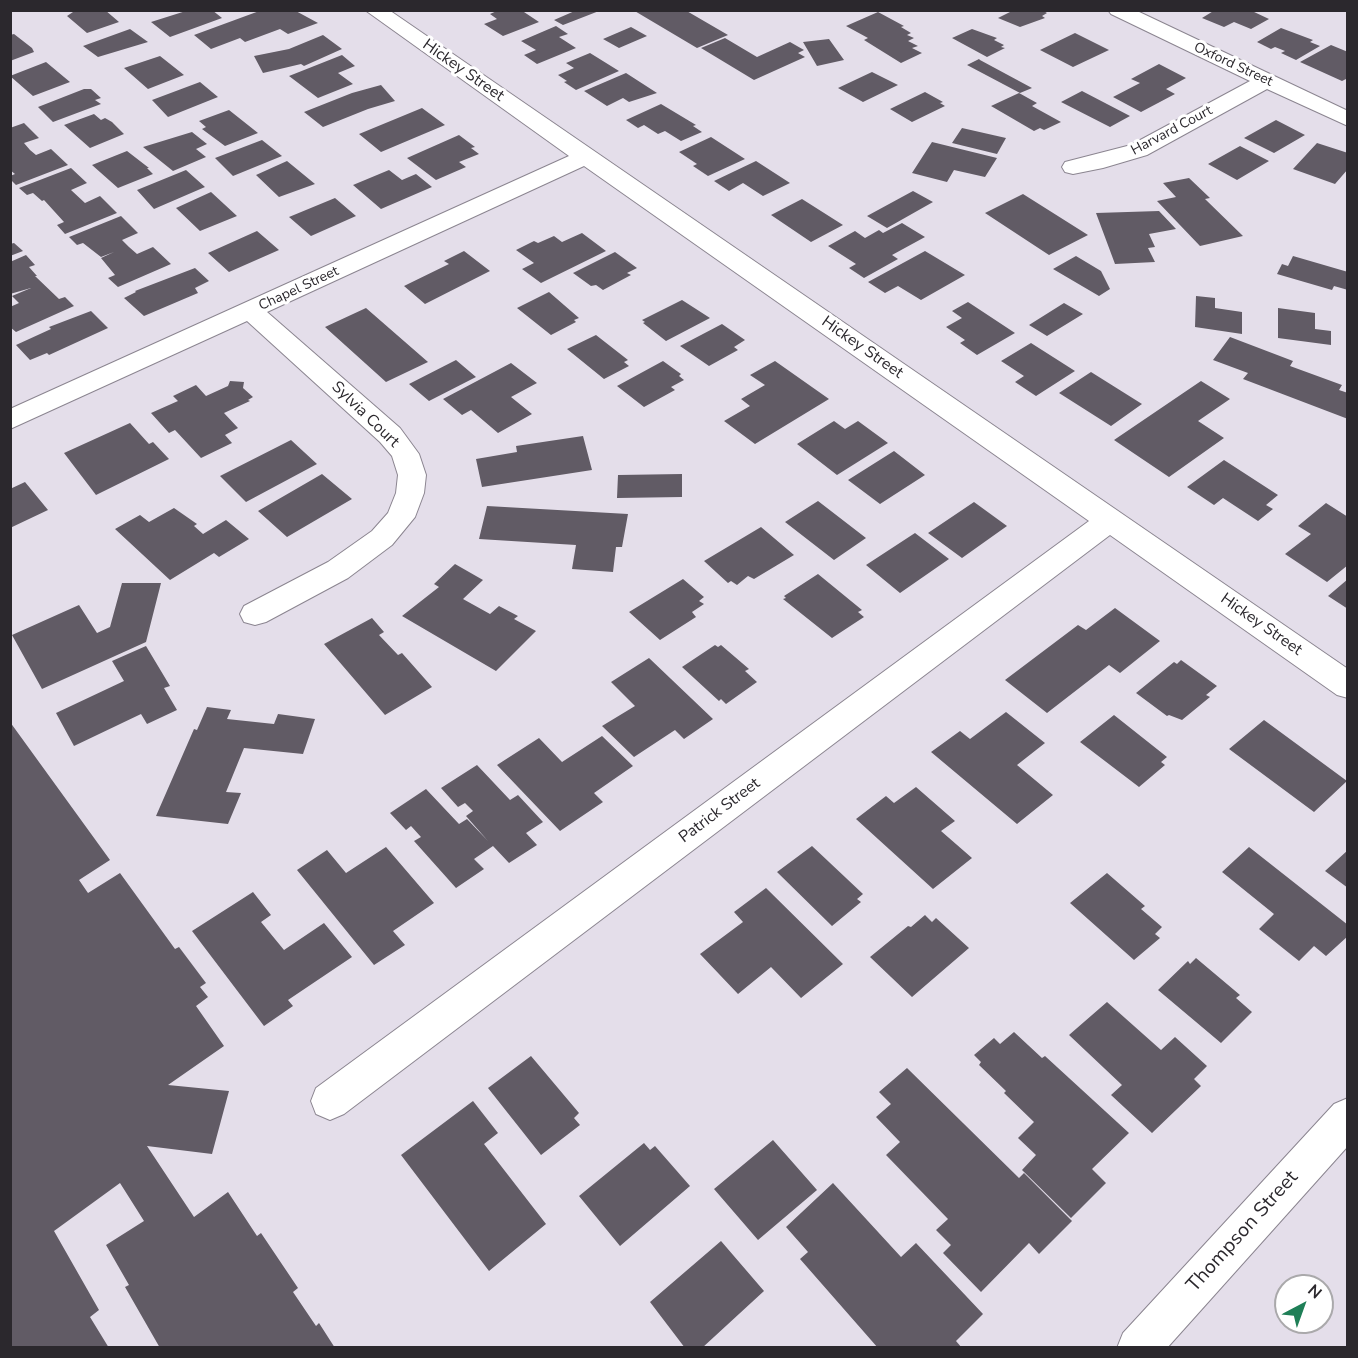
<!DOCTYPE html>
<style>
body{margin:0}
#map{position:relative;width:1358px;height:1358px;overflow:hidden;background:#e4deea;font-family:"Nunito Sans",sans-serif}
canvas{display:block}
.frame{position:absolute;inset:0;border:12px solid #2b282d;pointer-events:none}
.north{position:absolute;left:1274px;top:1274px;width:60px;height:60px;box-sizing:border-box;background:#fff;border:2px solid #aaa9ab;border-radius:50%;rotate:41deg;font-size:16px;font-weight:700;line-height:24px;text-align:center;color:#2b282d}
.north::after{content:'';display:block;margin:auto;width:21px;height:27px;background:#1f7f57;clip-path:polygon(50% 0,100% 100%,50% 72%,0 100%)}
</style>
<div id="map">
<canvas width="1358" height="1358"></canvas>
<div class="frame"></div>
<div class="north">N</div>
</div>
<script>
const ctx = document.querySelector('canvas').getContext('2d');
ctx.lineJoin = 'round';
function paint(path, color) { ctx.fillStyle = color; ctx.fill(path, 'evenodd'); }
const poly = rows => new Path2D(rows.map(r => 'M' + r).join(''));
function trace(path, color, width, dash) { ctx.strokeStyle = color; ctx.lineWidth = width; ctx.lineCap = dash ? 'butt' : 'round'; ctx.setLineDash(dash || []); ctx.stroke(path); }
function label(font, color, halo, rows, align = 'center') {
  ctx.font = font + ' "Nunito Sans",sans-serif'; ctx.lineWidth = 6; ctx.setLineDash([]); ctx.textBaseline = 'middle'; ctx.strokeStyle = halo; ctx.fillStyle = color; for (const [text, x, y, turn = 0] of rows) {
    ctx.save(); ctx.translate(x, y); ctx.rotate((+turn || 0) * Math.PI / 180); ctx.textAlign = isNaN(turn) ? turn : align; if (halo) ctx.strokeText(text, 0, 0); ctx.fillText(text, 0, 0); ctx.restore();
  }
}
paint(poly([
 [76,10,105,10,119,22,87,33,67,16],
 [189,10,212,10,222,18,170,37,151,22],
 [262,10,294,10,318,23,288,34,280,29,245,42,240,38,211,49,194,35],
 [499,10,521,10,539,22,503,36,484,24,497,19,490,14],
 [577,10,599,11,563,25,554,20],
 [633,10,685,10,728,35,697,48],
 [1014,10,1042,10,1047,13,1042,16,1045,18,1020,27,998,18],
 [1215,10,1254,10,1252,11,1269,19,1251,29,1234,22,1224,27,1202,18],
 [878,12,904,26,901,27,911,33,907,35,914,38,908,41,918,46,912,48,922,53,901,63,864,40,868,38,846,26],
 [556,26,568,34,559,37,576,48,537,64,524,55,536,50,521,41],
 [631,27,647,36,619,48,603,39],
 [1281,28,1313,40,1310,42,1320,46,1296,60,1281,53,1285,51,1275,47,1271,49,1257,42],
 [130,29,148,42,98,57,83,46],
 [972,29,997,38,994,40,1004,45,1001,47,1005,48,987,57,952,38],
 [1075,33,1109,50,1073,67,1040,50],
 [14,34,32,48,34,52,10,61,10,35],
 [323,35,342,49,304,66,301,64,263,73,254,56,289,49],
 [725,38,757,57,790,42,804,50,798,53,805,57,754,80,701,48],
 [829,39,844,60,817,66,803,42],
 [1331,45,1348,52,1348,78,1342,81,1300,62],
 [590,53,619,71,576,90,564,82,567,81,558,75,574,68,566,63],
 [342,55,355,66,338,73,353,84,318,98,289,76],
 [160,56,184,75,148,89,124,68],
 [979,59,980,60,1032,88,1020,93,967,65],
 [46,62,70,82,33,96,10,76],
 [1159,64,1186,78,1166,89,1175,94,1141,112,1113,97,1140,83,1131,79],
 [872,72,898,85,863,102,838,88],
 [626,73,657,93,629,102,623,98,607,106,584,91],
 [200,82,218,97,168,117,152,100],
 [381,85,395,101,368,109,323,127,304,112,352,93],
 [84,89,91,89,101,98,95,100,101,104,53,122,38,107],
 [1082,91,1130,116,1110,127,1061,102],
 [925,92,943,102,940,103,945,106,912,122,890,109],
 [1019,93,1037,103,1032,106,1061,122,1044,130,1040,128,1034,131,991,106],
 [661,104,696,125,693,126,702,132,681,141,665,131,658,134,644,125,638,128,626,120],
 [422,108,445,125,381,152,359,134],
 [229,110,258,133,225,146,202,129,206,127,199,121],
 [94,114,101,120,105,118,112,122,124,134,90,148,64,125],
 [1276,120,1305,135,1274,153,1244,138],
 [24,123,39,138,24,143,30,150,36,155,51,149,68,165,16,185,10,179,10,176,15,174,10,170,10,128],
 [962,128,1006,138,997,154,952,143],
 [192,132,207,144,196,149,206,157,173,171,143,147],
 [459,135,475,147,471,148,479,154,459,162,466,167,436,180,407,158],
 [711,137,745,159,708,176,693,166,697,164,679,152],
 [262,140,282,156,233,176,215,158],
 [932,142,997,158,985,177,954,170,947,182,912,173],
 [1317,143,1348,153,1348,169,1335,184,1293,169],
 [1240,146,1269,161,1237,180,1208,164],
 [127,151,149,168,147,168,153,174,118,188,92,165],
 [287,161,315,184,279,197,256,175],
 [756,161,790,183,763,196,743,183,729,191,714,181],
 [71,168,87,183,71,190,85,203,100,196,117,213,65,234,57,225,64,222,44,200,42,201,33,193,27,195,19,188],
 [186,170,205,187,154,209,137,190],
 [389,170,402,180,416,174,432,187,381,209,353,185],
 [1189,178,1210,198,1205,199,1243,236,1200,246,1157,201,1176,197,1163,183],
 [913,191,933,202,887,228,867,216],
 [211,192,237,216,200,231,176,208],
 [1023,194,1088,235,1049,255,985,213],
 [335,198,356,216,311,236,289,217],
 [802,199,843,225,811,242,771,215],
 [1159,211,1176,229,1149,234,1155,247,1148,248,1155,262,1115,264,1096,213],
 [121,216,138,233,122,240,129,247,137,254,153,247,171,264,118,287,108,278,115,275,101,258,114,252,101,257,83,243,77,245,69,237],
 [902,223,925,237,892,255,898,259,864,278,849,268,856,264,828,246,855,231,865,238,879,230,883,233],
 [257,231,279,250,229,272,208,253],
 [582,233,606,251,541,283,522,269,534,263,516,250,534,241,538,243,554,236,562,242],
 [14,243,23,251,10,256,10,244],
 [464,251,490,271,425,304,404,286,449,264,444,261],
 [925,251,965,275,921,300,898,286,885,293,868,282],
 [615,252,637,268,627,273,631,275,603,290,596,285,591,286,573,273],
 [26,255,35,265,29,267,37,276,35,276,59,299,65,297,74,306,16,332,10,327,10,307,19,303,12,296,31,288,10,294,10,262],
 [1076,256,1101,271,1110,289,1099,296,1053,269],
 [1293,256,1348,272,1348,290,1334,286,1332,290,1277,274,1282,264,1288,266],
 [195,268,209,281,195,288,198,293,144,316,124,298,136,292,135,291],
 [549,292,579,318,574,320,576,322,551,335,517,308],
 [1196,296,1215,298,1215,308,1242,312,1242,334,1195,327],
 [682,300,710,318,666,341,643,323,645,322,642,320],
 [968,302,1015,333,977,355,960,343,965,340,946,327,962,318,952,311],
 [1064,303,1083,314,1047,336,1029,325],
 [366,308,428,362,386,382,325,327],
 [1278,308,1315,313,1315,329,1331,331,1331,345,1278,338],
 [91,311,108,328,49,355,47,353,30,360,16,345,51,329,49,327],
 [722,324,745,340,734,347,738,350,709,366,680,346],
 [596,335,628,360,624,362,629,366,604,379,567,349],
 [1230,337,1293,361,1290,366,1342,385,1339,390,1348,393,1348,419,1243,379,1248,373,1213,360],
 [1031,343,1075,371,1036,396,1015,382,1024,376,1001,361],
 [456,360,476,377,429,401,409,384],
 [663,361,681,374,679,376,684,380,671,387,675,390,644,407,617,386],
 [775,361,829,399,755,444,724,421,750,406,741,399,765,385,750,375],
 [511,363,537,383,511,397,532,414,498,433,471,410,462,415,443,399],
 [1091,372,1142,404,1111,426,1059,393],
 [230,381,244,382,243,388,253,397,248,400,250,401,224,413,238,428,225,435,232,443,201,458,175,430,169,433,151,413,178,401,173,396,196,385,206,396,228,386],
 [1201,381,1230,399,1198,421,1224,438,1169,477,1114,440],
 [834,421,845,429,858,421,888,443,837,475,797,444],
 [130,423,149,444,153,442,169,459,96,495,64,453],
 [583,436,592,470,482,487,476,459,517,452,516,446],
 [291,440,317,464,246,502,220,476],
 [894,451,925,475,880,504,848,480],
 [1224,460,1278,495,1266,505,1273,509,1258,521,1223,498,1214,505,1187,487],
 [322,474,352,499,287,537,258,511],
 [682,474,682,497,617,498,618,475],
 [25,482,48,510,10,528,10,489],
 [818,501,866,538,834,560,785,522],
 [974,502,1007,526,962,558,928,533],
 [1326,503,1348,517,1348,565,1327,582,1285,554,1311,534,1298,526],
 [487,506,628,514,622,547,616,547,613,572,572,569,576,545,479,539],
 [174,508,197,524,194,526,203,534,226,520,249,539,219,557,214,553,170,580,115,529,140,515,149,522],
 [761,527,794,555,754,579,748,576,737,585,731,581,728,583,704,561],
 [915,533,949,559,900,593,866,565],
 [455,564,483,580,463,599,490,614,499,606,518,616,514,619,536,631,496,671,402,616,439,587,434,584],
 [818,574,862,610,858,612,864,617,832,638,783,599,786,598,784,596],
 [683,579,704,597,699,601,704,604,692,612,696,617,660,640,629,612],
 [1348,579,1348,609,1328,596],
 [122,583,161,583,146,642,42,689,12,635,79,605,97,633,110,627],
 [1115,608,1160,641,1120,673,1109,665,1047,713,1005,680,1078,625,1086,630],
 [372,618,384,632,379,635,398,655,402,653,432,687,385,715,324,644],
 [715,645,718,647,721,645,749,669,745,671,757,682,726,704,721,699,719,701,682,667],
 [146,646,170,686,164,688,177,710,147,724,141,714,74,746,56,713,124,681,112,661],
 [649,658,713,719,684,739,675,730,634,757,602,726,635,706,611,682],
 [1181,660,1217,686,1206,695,1210,697,1182,720,1169,715,1167,716,1136,693,1174,662,1177,664],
 [207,707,231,710,227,719,274,724,278,714,315,719,303,754,244,748,226,792,241,793,228,824,156,816,194,729,197,730],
 [1006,712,1045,743,1017,765,1053,795,1017,824,931,752,960,731,970,739],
 [1114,715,1167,757,1161,762,1165,765,1139,787,1080,742],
 [1264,720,1347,781,1314,812,1229,749],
 [10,722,110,860,79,880,88,893,120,873,175,949,179,947,206,983,200,987,208,997,196,1006,224,1046,168,1085,229,1091,212,1154,147,1146,194,1217,228,1192,257,1236,261,1233,298,1288,293,1292,316,1326,319,1323,335,1348,160,1348,125,1287,129,1285,106,1245,144,1221,120,1183,54,1231,99,1310,90,1317,109,1348,10,1348],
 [602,736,633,766,594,793,603,802,560,831,497,765,539,738,562,762],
 [477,765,510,800,518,795,543,822,526,833,537,845,509,863,493,846,474,859,484,869,456,888,414,841,421,837,411,826,406,830,390,813,426,789,459,824,467,819,488,841,466,816,473,811,465,803,458,807,441,788],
 [916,787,955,821,941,831,972,858,933,889,856,819,886,796,894,803],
 [812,846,863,894,857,899,861,902,832,926,777,872],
 [386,847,434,903,393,931,405,945,374,965,297,870,327,850,346,873],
 [1249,847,1348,925,1348,936,1326,956,1314,946,1299,961,1259,929,1274,914,1222,872],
 [1348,850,1348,888,1325,871],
 [1107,873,1145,906,1141,909,1162,927,1155,934,1160,938,1134,960,1070,903],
 [766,888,843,964,801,998,771,967,738,994,700,954,743,922,734,912],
 [253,892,271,915,261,922,284,950,324,923,352,957,288,1000,293,1006,264,1026,192,931],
 [925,915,932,922,936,918,969,948,912,997,870,957,908,926,911,927],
 [1196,958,1240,995,1236,998,1252,1012,1221,1043,1158,990,1188,961,1190,964],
 [1107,1002,1161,1050,1175,1037,1207,1066,1194,1079,1201,1086,1152,1133,1111,1095,1122,1085,1069,1035],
 [1014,1032,1042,1058,1045,1056,1129,1133,1092,1169,1106,1183,1071,1218,1022,1170,1036,1155,1018,1138,1034,1122,1004,1093,1006,1091,979,1065,981,1062,974,1055,994,1038,1000,1044],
 [531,1056,579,1113,574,1118,580,1125,541,1155,488,1088],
 [907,1068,1019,1178,1024,1173,1072,1221,1039,1254,1029,1243,981,1292,943,1253,951,1245,936,1230,948,1219,886,1155,900,1142,876,1117,891,1104,879,1092],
 [473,1101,498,1133,484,1144,546,1224,489,1271,401,1155],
 [773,1140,817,1190,758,1240,714,1189],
 [644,1143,650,1150,655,1146,690,1186,620,1246,579,1196],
 [833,1183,901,1257,916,1243,983,1314,956,1341,962,1348,878,1348,800,1259,808,1252,786,1227],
 [721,1241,764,1291,702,1348,685,1348,650,1302]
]), '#615b65');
const street = poly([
 [365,10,389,10,1348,669,1348,698,1337,695,1110,535,344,1114,330,1120,316,1114,311,1101,316,1088,1089,521,584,166,267,312,400,428,419,454,426,475,424,493,415,517,392,545,348,578,266,622,255,625,244,622,240,614,244,606,328,562,372,531,388,513,396,493,398,475,392,456,380,442,247,321,10,429,10,409,569,156,365,10],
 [1108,10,1135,10,1348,111,1348,126,1267,89,1147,155,1103,168,1073,174,1065,172,1062,167,1065,162,1131,145,1250,81,1111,14,1108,10],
 [1348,1098,1348,1146,1167,1348,1117,1348,1123,1333,1334,1104,1348,1098]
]);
trace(street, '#8b8590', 2);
paint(street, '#fff');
label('14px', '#2b282d', '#fff', [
 ["Oxford Street",1233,65,25],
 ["Harvard Court",1172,131,-28],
 ["Chapel Street",299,289,-25]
]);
label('16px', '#2b282d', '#fff', [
 ["Hickey Street",463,71,35],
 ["Hickey Street",862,348,35],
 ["Sylvia Court",365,415,44],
 ["Hickey Street",1261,625,35],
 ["Patrick Street",720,811,-37]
]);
label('20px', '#2b282d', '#fff', [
 ["Thompson Street",1243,1232,-48]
]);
</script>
